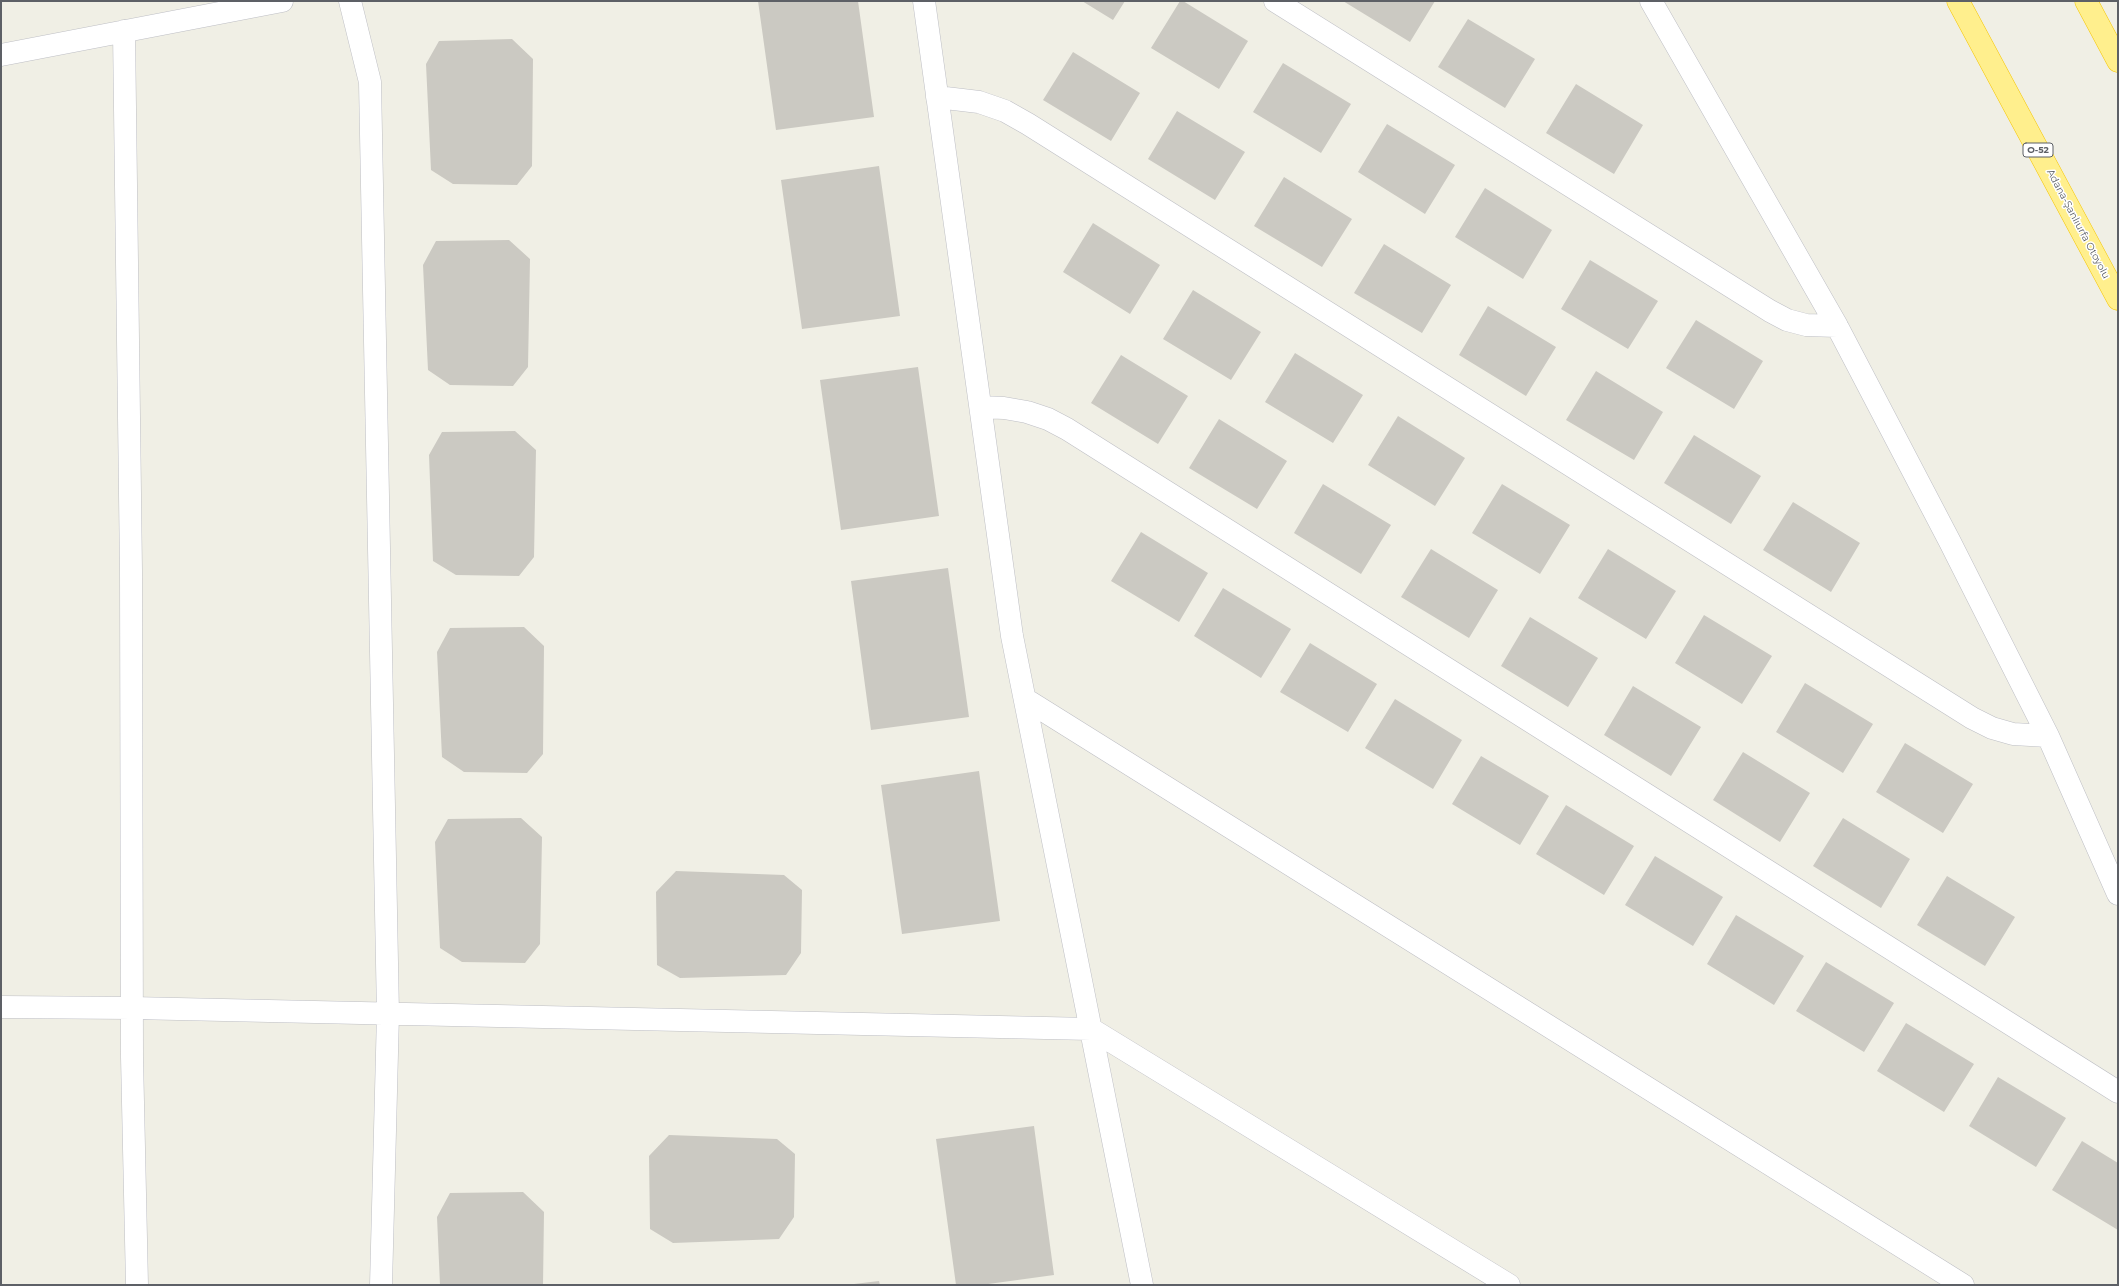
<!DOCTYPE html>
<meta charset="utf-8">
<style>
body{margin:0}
#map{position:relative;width:2119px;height:1286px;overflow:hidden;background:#f0efe5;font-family:Montserrat,sans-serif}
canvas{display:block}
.frame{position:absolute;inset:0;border:2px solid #5d6066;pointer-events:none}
</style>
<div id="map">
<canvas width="2119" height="1286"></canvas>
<div class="frame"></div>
</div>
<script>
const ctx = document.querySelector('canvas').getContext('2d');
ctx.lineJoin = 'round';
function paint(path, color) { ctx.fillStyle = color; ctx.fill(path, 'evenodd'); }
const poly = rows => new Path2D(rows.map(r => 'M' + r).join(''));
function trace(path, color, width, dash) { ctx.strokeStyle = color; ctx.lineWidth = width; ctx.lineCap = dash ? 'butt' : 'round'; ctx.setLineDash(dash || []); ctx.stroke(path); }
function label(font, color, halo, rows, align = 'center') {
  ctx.font = font + ' Montserrat,sans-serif'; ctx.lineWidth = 3; ctx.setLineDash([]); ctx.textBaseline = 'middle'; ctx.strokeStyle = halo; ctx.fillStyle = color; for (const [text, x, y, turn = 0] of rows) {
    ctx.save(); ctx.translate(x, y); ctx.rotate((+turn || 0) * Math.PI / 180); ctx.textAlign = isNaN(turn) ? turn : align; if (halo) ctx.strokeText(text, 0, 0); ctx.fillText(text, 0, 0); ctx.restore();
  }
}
paint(poly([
 [758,1,858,1,874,117,776,130],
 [1082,1,1125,1,1113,20],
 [1180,1,1183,1,1248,41,1219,89,1151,48],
 [1343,1,1435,1,1410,42],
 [1468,19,1535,59,1505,108,1438,67],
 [512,39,533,59,532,166,517,185,453,184,431,170,426,64,439,41],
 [1073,52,1140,93,1111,141,1043,100],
 [1283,63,1351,104,1321,153,1253,112],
 [1576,84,1643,125,1614,174,1546,133],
 [1177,111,1245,152,1215,200,1148,159],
 [1387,124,1455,165,1425,214,1358,172],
 [879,166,900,316,802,329,781,180],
 [1284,177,1352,219,1322,267,1254,226],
 [1485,188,1552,230,1523,279,1455,237],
 [1093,223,1160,265,1130,314,1063,272],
 [509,240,530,259,528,367,513,386,450,385,428,370,423,265,436,241],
 [1384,244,1451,285,1422,333,1354,293],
 [1590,260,1658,301,1628,349,1561,309],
 [1193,290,1261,332,1231,380,1163,339],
 [1488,306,1556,347,1526,396,1459,355],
 [1696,320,1763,361,1734,409,1666,368],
 [1295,353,1363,395,1333,443,1265,402],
 [1121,355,1188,396,1158,444,1091,403],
 [918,367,939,516,841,530,820,380],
 [1596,371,1663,412,1634,460,1566,420],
 [1398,416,1465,458,1435,506,1368,465],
 [1219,419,1287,461,1257,509,1189,468],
 [515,431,536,450,534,557,519,576,456,575,433,561,429,455,442,432],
 [1694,435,1761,476,1731,524,1664,483],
 [1323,484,1391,525,1361,574,1294,533],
 [1502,484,1570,525,1540,574,1472,533],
 [1793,502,1860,543,1831,592,1763,550],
 [1141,532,1208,573,1179,622,1111,581],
 [1431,549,1498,590,1469,638,1401,597],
 [1608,549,1676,591,1646,639,1578,598],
 [948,568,969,717,871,730,851,581],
 [1223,588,1291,629,1261,678,1194,636],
 [1704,615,1772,656,1742,704,1675,663],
 [1530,617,1598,658,1568,707,1501,666],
 [524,627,544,646,543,754,527,773,464,772,442,757,437,652,450,628],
 [1310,643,1377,684,1348,732,1280,692],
 [1805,683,1873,724,1843,773,1776,732],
 [1633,686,1701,727,1671,776,1604,735],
 [1395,699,1462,740,1433,789,1365,748],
 [1905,743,1973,784,1943,833,1876,792],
 [1743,752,1810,793,1780,842,1713,800],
 [1481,756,1549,796,1520,845,1452,804],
 [979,771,1000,921,902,934,881,785],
 [1566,805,1634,846,1604,895,1536,854],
 [521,818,542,837,540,944,525,963,462,962,440,948,435,842,448,819],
 [1843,818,1910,859,1881,908,1813,866],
 [1655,856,1723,897,1693,946,1625,905],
 [676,871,784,875,802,890,801,953,786,975,680,978,657,965,656,892],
 [1947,876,2015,917,1985,966,1917,925],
 [1736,915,1804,956,1774,1005,1707,964],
 [1826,962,1894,1003,1864,1052,1796,1011],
 [1906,1023,1974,1064,1944,1112,1877,1071],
 [1998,1077,2066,1118,2036,1167,1969,1126],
 [1034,1126,1054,1275,981,1285,956,1285,936,1139],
 [669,1135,777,1139,795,1154,794,1217,779,1239,673,1243,650,1229,649,1156],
 [2082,1141,2118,1163,2118,1230,2052,1190],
 [523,1192,544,1212,543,1285,440,1285,437,1217,450,1193],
 [879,1281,880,1285,854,1285,854,1284]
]), '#cbc9c2');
const minor = poly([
 [350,1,370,82,388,1014,381,1285],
 [924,1,1012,636,1142,1285],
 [1275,1,1770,311,1787,320,1806,325,1837,326],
 [1651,1,1837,326,1950,542,2048,736,2118,894],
 [124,31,131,571,132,1057,137,1285],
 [1,55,282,1],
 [937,97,979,102,1005,111,1028,124,1972,718,1992,728,2013,734,2048,736],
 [981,407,1004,408,1027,412,1048,419,1067,429,2118,1092],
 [1025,699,1963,1285],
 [1,1007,132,1008,1091,1029,1509,1285]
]);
const highway = poly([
 [1958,1,2118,299],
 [2086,1,2118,61]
]);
trace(minor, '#bdbec4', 23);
trace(highway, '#f5c500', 23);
trace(minor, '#fff', 22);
trace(highway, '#ffef8d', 22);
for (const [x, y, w] of [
 [2038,150,30]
]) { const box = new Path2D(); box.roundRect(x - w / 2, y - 7, w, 14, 3); ctx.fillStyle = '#fff'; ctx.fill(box); trace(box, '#5d6066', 1); }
label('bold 9px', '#5d6066', null, [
 ["O-52",2038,150]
]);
label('10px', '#5d6066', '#fff', [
 ["Adana-Şanlıurfa Otoyolu",2078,224,62]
]);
</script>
